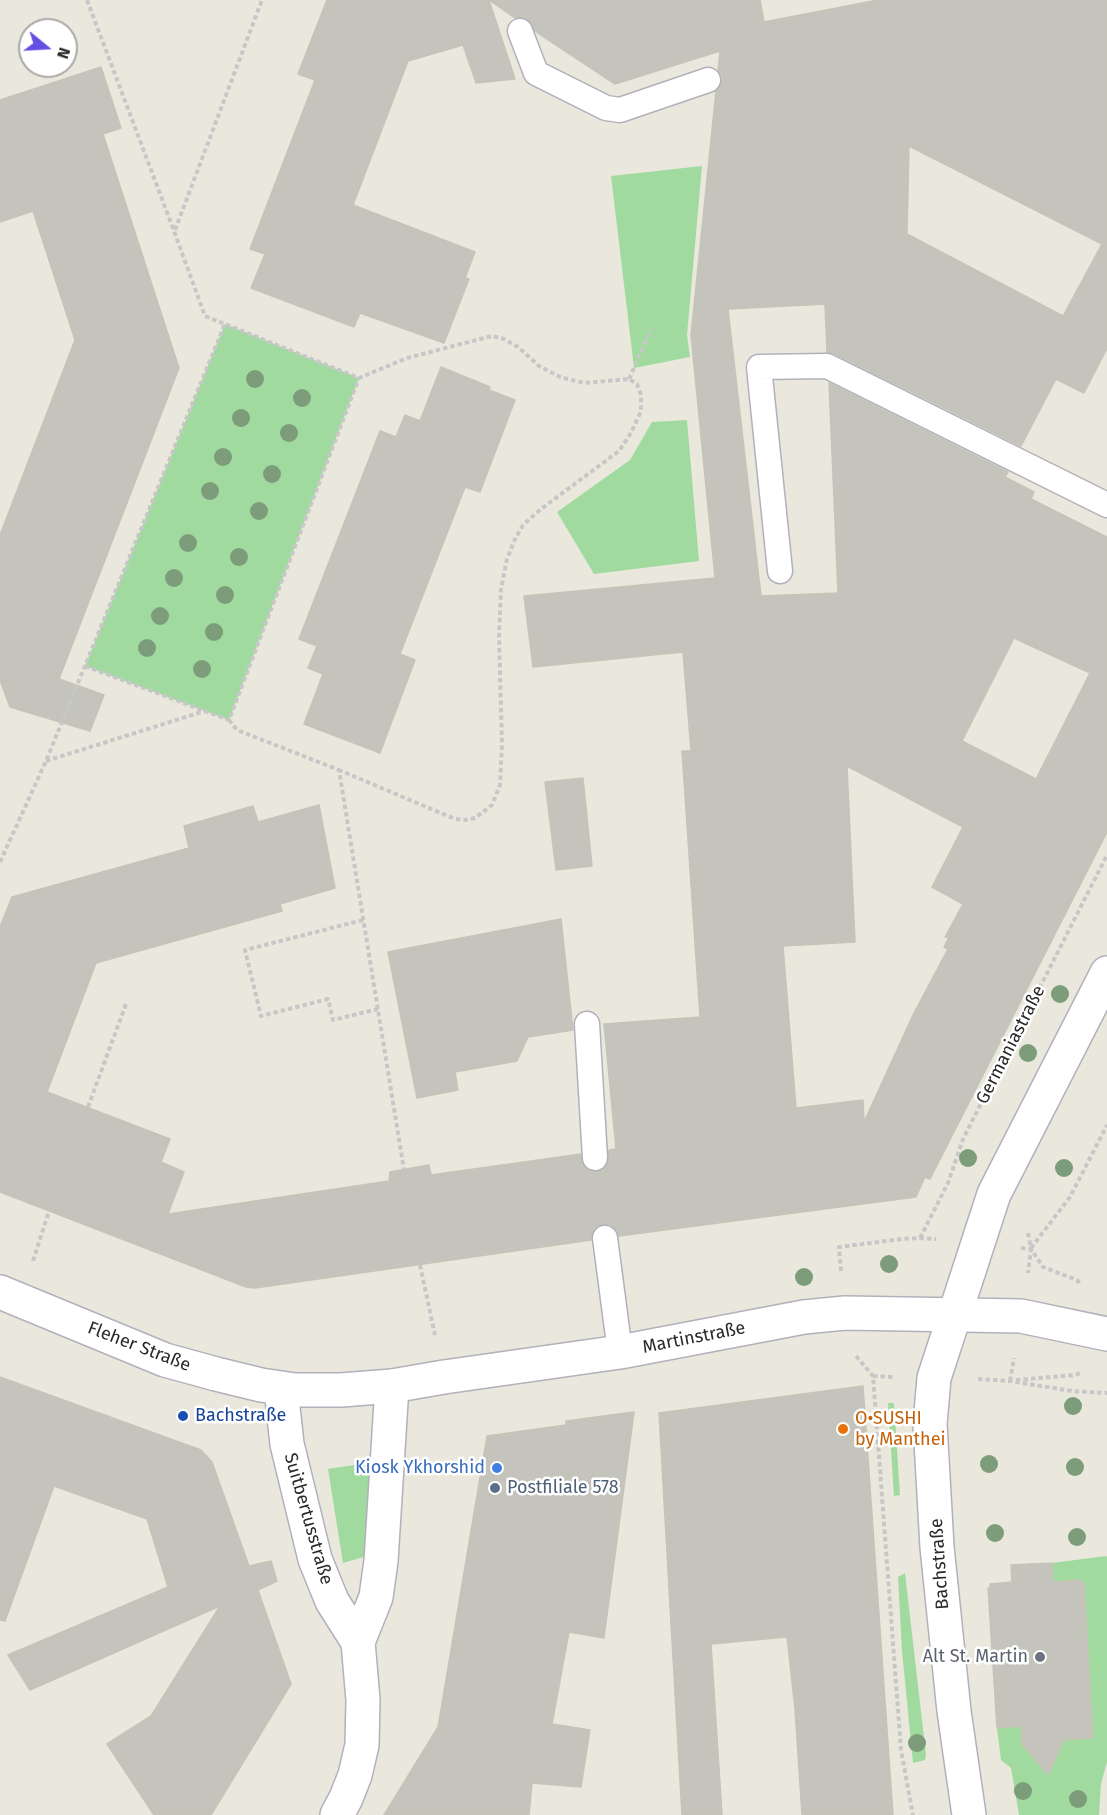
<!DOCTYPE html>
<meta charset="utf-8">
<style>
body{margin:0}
#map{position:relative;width:1107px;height:1815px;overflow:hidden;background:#eae8dd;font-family:"Fira Sans",sans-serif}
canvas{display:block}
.north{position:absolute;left:18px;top:18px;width:60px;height:60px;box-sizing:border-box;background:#fff;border:2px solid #a9a9a9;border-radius:50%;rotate:108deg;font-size:16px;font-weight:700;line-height:24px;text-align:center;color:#292929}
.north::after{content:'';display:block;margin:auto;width:21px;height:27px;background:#634fe4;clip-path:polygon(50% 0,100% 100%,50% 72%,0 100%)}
</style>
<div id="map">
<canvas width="1107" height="1815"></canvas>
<div class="north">N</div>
</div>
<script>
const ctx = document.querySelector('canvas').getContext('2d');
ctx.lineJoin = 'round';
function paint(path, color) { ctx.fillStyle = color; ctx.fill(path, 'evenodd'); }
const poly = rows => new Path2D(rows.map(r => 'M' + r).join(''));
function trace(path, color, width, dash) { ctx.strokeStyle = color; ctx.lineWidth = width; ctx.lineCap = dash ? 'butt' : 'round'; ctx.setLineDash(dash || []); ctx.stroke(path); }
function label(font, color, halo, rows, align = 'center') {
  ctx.font = font + ' "Fira Sans",sans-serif'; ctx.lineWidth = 5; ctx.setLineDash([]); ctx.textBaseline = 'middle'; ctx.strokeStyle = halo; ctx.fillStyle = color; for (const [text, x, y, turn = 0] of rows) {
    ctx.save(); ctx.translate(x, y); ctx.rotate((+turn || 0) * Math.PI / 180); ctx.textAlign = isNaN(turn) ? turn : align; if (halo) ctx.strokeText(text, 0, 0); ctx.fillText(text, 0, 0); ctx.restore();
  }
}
paint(poly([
 [702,166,687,335,690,357,634,368,611,176],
 [225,324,359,378,229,720,85,666],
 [687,420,699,561,594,574,557,512,630,460,652,422],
 [888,1403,894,1403,900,1495,894,1496],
 [373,1462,367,1556,343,1563,328,1469],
 [1106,1556,1107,1557,1107,1762,1101,1784,1099,1815,1019,1815,1011,1768,1001,1760,997,1728,1021,1726,1026,1749,1037,1759,1061,1740,1093,1738,1084,1584,1081,1584,1080,1580,1078,1580,1079,1584,1053,1585,1052,1563],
 [905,1573,926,1755,925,1760,913,1763,902,1651,898,1577]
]), '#a1da9f');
const building = poly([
 [327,0,489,0,515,79,476,83,463,45,408,61,353,205,475,252,465,278,469,279,444,343,360,313,354,327,251,288,265,254,250,249,315,80,298,74,327,0],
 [489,0,760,0,764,22,878,0,1107,0,1107,348,1084,393,1056,379,1021,446,833,353,827,352,825,304,728,309,761,596,838,593,829,383,1008,472,1005,477,1034,492,1031,499,1107,537,1107,832,930,1179,925,1177,916,1197,619,1236,616,1229,611,1225,604,1224,596,1227,592,1233,591,1240,255,1288,246,1287,0,1192,0,927,12,897,189,848,184,826,253,806,258,822,319,805,335,888,280,904,282,911,96,963,47,1092,170,1139,161,1162,184,1172,168,1214,389,1181,390,1172,429,1165,431,1175,581,1154,583,1165,588,1170,595,1172,602,1170,608,1164,609,1150,616,1149,604,1024,700,1017,682,751,691,751,683,652,533,667,524,596,715,578,691,335,716,91,722,82,722,76,718,71,720,51,615,84,535,31,528,20,522,17,515,18,489,0],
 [909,146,1102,244,1063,316,907,234,909,146],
 [1014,638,1090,673,1036,779,962,741,1014,638],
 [847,766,963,827,932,887,963,904,945,937,949,937,944,947,948,949,913,1015,864,1122,863,1100,796,1108,783,946,855,942,847,766],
 [101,67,121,128,103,134,179,368,59,679,104,695,90,731,10,707,0,680,0,535,75,340,33,211,0,222,0,100,101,67],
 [441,367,490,387,489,390,515,400,480,492,465,487,400,654,415,660,380,753,304,724,323,674,308,668,317,646,299,639,380,431,396,437,405,415,420,421,441,367],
 [583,778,592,866,556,870,545,782,583,778],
 [561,919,573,1030,528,1037,517,1061,455,1072,458,1090,417,1098,388,952,561,919],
 [0,1377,201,1450,212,1462,249,1566,271,1561,277,1581,258,1590,291,1684,211,1815,154,1815,107,1744,151,1716,220,1606,30,1690,8,1655,168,1587,147,1519,54,1486,5,1621,0,1620,0,1377],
 [863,1386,893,1815,802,1815,795,1709,787,1637,711,1644,722,1815,682,1815,659,1413,863,1386],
 [634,1412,604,1638,569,1632,552,1724,590,1730,581,1787,532,1783,529,1815,384,1815,438,1727,487,1436,566,1425,566,1421,634,1412],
 [1052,1563,1053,1582,1081,1580,1081,1584,1084,1583,1093,1738,1064,1740,1048,1775,1022,1744,1021,1726,997,1728,988,1588,990,1588,990,1584,1012,1582,1011,1565,1052,1563]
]);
paint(building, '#c5c4bc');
trace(building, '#c5c4b7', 1.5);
const lane = poly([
 [520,31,536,73,606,108,620,110,708,80],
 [780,571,759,367,827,366,1107,505],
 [587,1024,595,1158],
 [605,1238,620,1352]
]);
const street = poly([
 [281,1389,287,1444,315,1559,332,1601,358,1642,363,1700,362,1745,355,1775,346,1798,337,1815],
 [358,1642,376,1597,381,1561,392,1386],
 [969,1815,954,1711,937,1547,930,1424,934,1378,994,1194,1107,973]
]);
const secondary = poly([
 [0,1292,165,1360,216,1374,261,1385,295,1390,341,1390,392,1386,444,1377,620,1352,804,1317,845,1313,1021,1316,1107,1334]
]);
trace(lane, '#b2b0bb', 27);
trace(street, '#b2b0bb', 36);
trace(secondary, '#b2b0bb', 36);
trace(poly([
 [87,0,174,231,205,316,359,378,407,358,492,336,504,339,518,347,539,366,560,377,584,383,629,379,637,384,641,395,641,411,631,433,619,451,541,509,523,525,515,539,507,559,501,589,499,636,502,744,500,785,492,805,475,818,465,820,455,819,339,770],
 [175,230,262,0],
 [629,379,651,329],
 [85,666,229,720,359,378],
 [229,720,237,730,339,770,404,1170],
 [46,761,205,711],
 [0,862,46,761,225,324],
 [363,920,245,950,261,1016,328,999,333,1020,378,1009],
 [88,1107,126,1004],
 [1028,1233,1031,1249,1028,1273],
 [920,1238,948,1183,963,1139,1107,855],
 [1021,1248,1031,1249,1043,1267,1077,1280,1080,1284],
 [1031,1248,1070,1197,1107,1125],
 [33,1261,49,1211],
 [420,1265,435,1335],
 [841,1271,839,1247,902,1239,920,1238,936,1239],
 [856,1356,873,1376,901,1750,913,1815],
 [873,1376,893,1377],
 [978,1379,1010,1381,1072,1391,1107,1393],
 [1016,1380,1075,1375,1080,1373],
 [1010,1381,1014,1358]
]), '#c7c7c7', 4, [4.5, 3]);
trace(lane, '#fff', 24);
trace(street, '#fff', 33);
trace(secondary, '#fff', 33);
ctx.fillStyle = '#7c9c7a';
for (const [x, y] of [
 [255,379],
 [302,398],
 [241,418],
 [289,433],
 [223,457],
 [272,474],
 [210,491],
 [259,511],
 [188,543],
 [239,557],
 [174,578],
 [225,595],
 [160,616],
 [214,632],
 [147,648],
 [202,669],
 [1060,994],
 [1028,1053],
 [968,1158],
 [1064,1168],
 [889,1264],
 [804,1277],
 [1073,1406],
 [989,1464],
 [1075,1467],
 [995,1533],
 [1077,1537],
 [917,1743],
 [1023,1791],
 [1078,1799]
]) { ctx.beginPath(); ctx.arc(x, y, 9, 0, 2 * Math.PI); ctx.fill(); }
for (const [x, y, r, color] of [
 [183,1416,6,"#1a4fb4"],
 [843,1429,6,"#e8710a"],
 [497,1468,6,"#3f7fe0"],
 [495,1488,6,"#5c6f8a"],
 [1040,1657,6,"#6b7280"]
]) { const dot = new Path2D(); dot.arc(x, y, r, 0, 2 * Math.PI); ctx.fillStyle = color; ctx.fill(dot); trace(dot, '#fff', 2); }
label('18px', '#292929', '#fff', [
 ["Germaniastraße",1011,1045,-63],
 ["Martinstraße",694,1338,-11],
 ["Fleher Straße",139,1347,21],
 ["Suitbertusstraße",308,1519,74],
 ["Bachstraße",940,1564,-94]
]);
label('18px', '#164399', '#fff', [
 ["Bachstraße",195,1416]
], 'left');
label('18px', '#c56008', '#fff', [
 ["O•SUSHI",855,1419],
 ["by Manthei",855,1440]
], 'left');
label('18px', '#366cbe', '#fff', [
 ["Kiosk Ykhorshid",485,1468]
], 'right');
label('18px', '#4e5e75', '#fff', [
 ["Postfiliale 578",507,1488]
], 'left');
label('18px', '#5b616d', '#fff', [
 ["Alt St. Martin",1028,1657]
], 'right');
</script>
